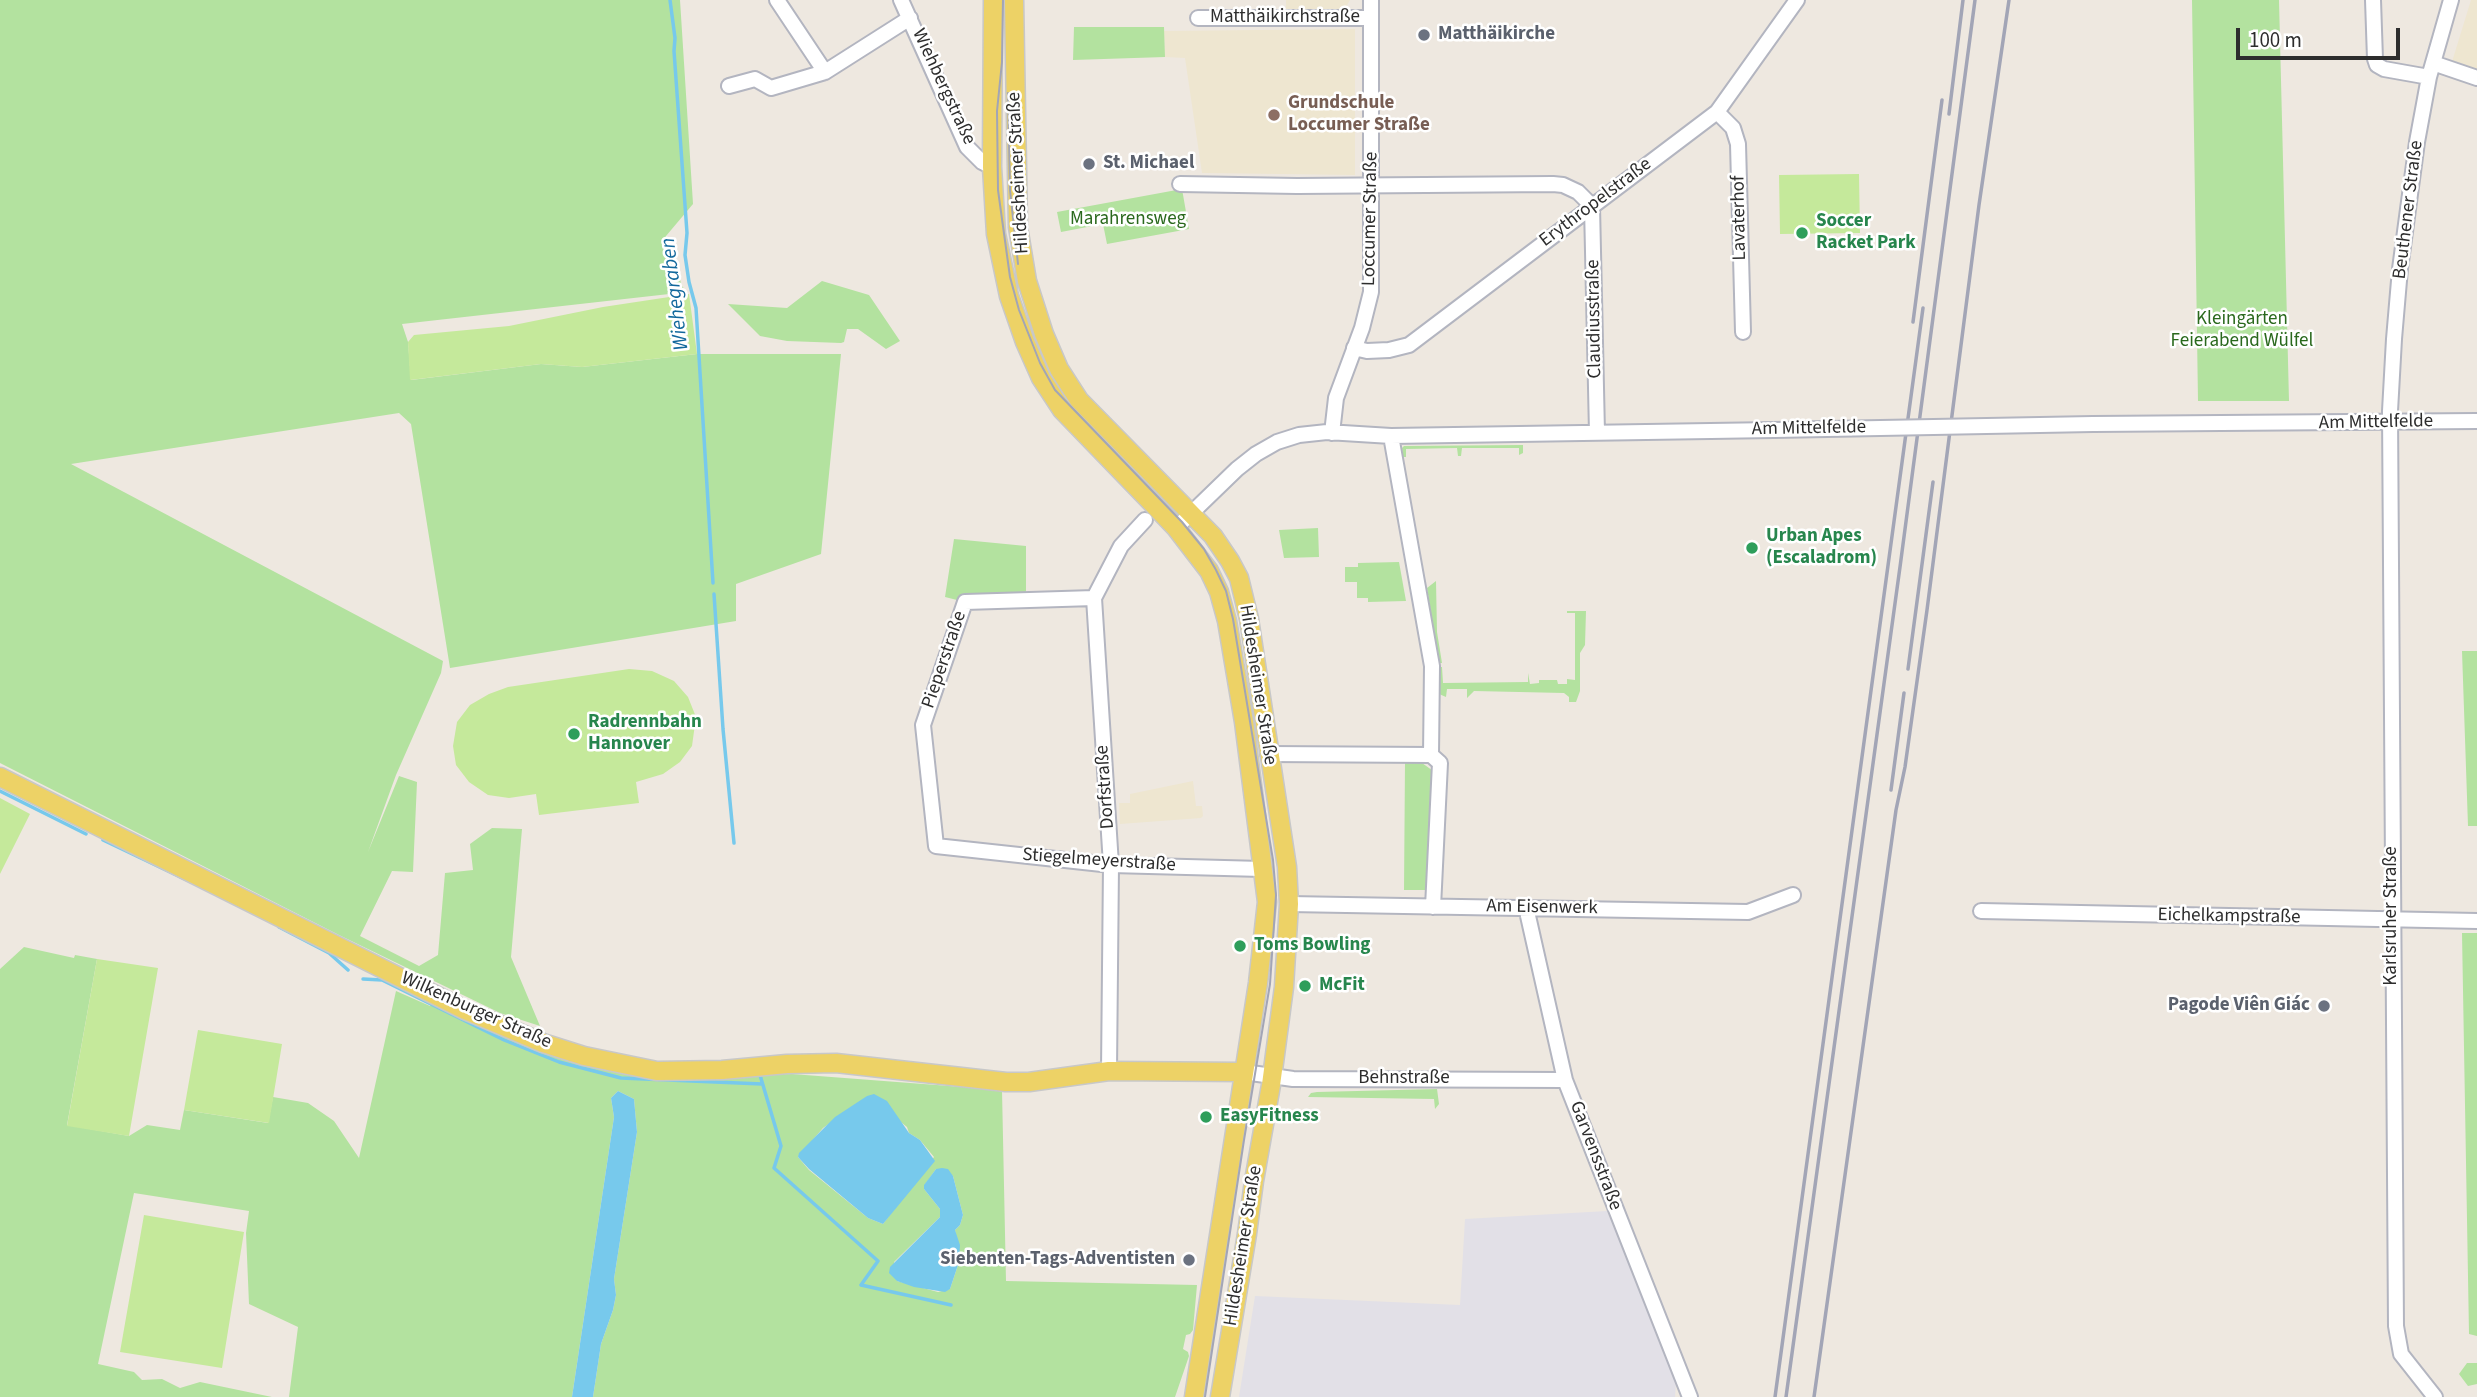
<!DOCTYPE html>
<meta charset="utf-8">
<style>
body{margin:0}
#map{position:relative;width:2477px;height:1397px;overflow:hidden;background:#eee8e0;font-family:"Source Sans 3",sans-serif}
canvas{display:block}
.scale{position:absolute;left:2236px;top:28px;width:164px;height:32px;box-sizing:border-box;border:4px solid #2d2d2d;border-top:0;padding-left:9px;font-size:21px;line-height:24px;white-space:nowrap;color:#2d2d2d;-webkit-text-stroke:5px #fff;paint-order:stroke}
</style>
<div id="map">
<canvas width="2477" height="1397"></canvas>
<div class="scale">100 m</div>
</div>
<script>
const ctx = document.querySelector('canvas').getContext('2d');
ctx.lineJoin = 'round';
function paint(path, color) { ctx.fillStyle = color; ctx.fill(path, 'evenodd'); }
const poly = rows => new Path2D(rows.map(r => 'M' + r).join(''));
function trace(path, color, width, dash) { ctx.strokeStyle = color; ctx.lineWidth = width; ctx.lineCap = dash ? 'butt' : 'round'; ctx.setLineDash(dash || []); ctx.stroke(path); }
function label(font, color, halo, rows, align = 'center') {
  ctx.font = font + ' "Source Sans 3",sans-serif'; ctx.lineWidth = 5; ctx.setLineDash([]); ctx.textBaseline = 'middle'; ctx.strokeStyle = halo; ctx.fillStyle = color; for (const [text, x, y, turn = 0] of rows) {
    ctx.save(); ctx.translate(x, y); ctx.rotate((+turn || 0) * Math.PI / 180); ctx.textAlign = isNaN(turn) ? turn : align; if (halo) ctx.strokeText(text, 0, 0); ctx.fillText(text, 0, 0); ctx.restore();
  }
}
paint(poly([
 [1607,1211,1666,1350,1676,1383,1675,1397,1239,1397,1255,1296,1460,1305,1465,1219]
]), '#e2e0e7');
paint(poly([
 [1286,0,1350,0,1346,7,1339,9,1286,10],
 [2471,0,2477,0,2477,74,2451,65],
 [1355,29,1355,175,1202,173,1185,58,1165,57,1164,31],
 [1193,781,1196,806,1202,806,1203,816,1201,818,1120,824,1119,803,1130,803,1130,794]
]), '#eee6d0');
paint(poly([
 [0,0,680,0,693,204,666,236,682,286,687,292,402,324,408,342,411,380,541,364,582,367,697,354,841,354,821,554,736,584,736,621,450,668,411,424,399,413,71,464,443,661,441,673,396,775,368,852,399,776,417,782,413,872,392,871,360,936,419,966,438,955,445,873,473,870,470,844,492,828,522,829,511,957,540,1026,500,1013,339,935,0,763],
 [2192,0,2279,0,2289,401,2198,401],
 [1074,27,1164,27,1165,57,1073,60],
 [1182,189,1189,229,1107,244,1103,224,1061,232,1057,212],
 [822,281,869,295,900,341,886,349,858,329,847,329,844,342,841,343,787,341,760,336,728,304,787,308],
 [1523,445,1523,453,1519,455,1519,448,1462,448,1461,456,1458,456,1457,448,1406,449,1406,457,1403,457,1402,448,1404,446],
 [1318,528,1319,557,1284,558,1279,530],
 [954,539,1026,546,1026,600,965,602,945,597],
 [1399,562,1406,601,1368,602,1368,598,1357,598,1357,582,1345,582,1345,567,1358,567,1358,563],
 [1436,581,1437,632,1442,663,1439,663,1427,588],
 [1567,611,1586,611,1585,645,1580,653,1580,691,1576,702,1569,702,1569,697,1564,693,1474,691,1467,698,1467,689,1447,689,1446,697,1439,694,1440,667,1442,667,1443,683,1528,682,1528,673,1530,684,1539,683,1539,680,1557,680,1558,684,1567,684,1567,679,1575,680,1575,613,1567,613],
 [2462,651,2477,651,2477,826,2468,826],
 [1405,763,1422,763,1436,773,1431,890,1404,890],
 [2462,933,2477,933,2477,1336,2469,1334],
 [24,947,74,958,75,955,97,959,67,1125,129,1136,147,1125,180,1130,184,1110,268,1123,273,1097,308,1103,334,1121,359,1158,396,991,430,1006,436,995,543,1043,726,1075,792,1074,1002,1090,1006,1281,1197,1285,1193,1330,1190,1334,1186,1335,1183,1349,1188,1352,1189,1356,1175,1397,593,1397,601,1344,613,1310,616,1295,614,1279,637,1132,634,1099,618,1091,611,1098,614,1117,572,1397,289,1397,298,1327,249,1304,246,1233,249,1211,134,1193,98,1364,134,1372,142,1380,162,1379,180,1388,200,1382,272,1397,0,1397,0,969],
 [868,1096,907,1127,909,1133,920,1140,934,1157,883,1224,868,1218,809,1170,798,1157,823,1128],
 [936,1169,953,1176,963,1215,960,1225,955,1230,959,1262,950,1289,938,1292,897,1281,894,1262,940,1217,940,1209,924,1189,924,1186],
 [1437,1089,1439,1104,1435,1109,1434,1099,1308,1097,1311,1093,1317,1092],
 [2467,1363,2477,1363,2477,1384,2468,1386,2459,1374]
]), '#b3e29f');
paint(poly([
 [1859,174,1860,233,1780,234,1779,175],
 [689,294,697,354,582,367,541,364,410,380,408,342,414,335,509,326,603,307],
 [629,669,652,671,674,681,688,697,696,717,692,746,680,762,663,774,636,782,639,803,539,815,536,794,509,798,488,795,469,782,456,765,453,746,457,722,470,705,489,694,508,687],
 [0,798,30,814,0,874],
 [97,959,158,968,129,1136,67,1126],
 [198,1030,282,1044,269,1123,184,1110],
 [144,1215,244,1232,222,1368,120,1352]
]), '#c5e99b');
paint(poly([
 [618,1091,634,1099,637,1132,614,1279,616,1295,613,1310,601,1344,593,1397,572,1397,614,1117,611,1098],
 [874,1094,887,1101,909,1133,920,1140,935,1161,883,1224,868,1218,809,1169,798,1157,799,1153,835,1117,867,1096],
 [942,1168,948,1169,953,1176,963,1215,960,1225,955,1230,960,1245,959,1262,950,1289,945,1292,914,1287,897,1281,889,1273,890,1267,940,1217,940,1209,924,1189,924,1185,936,1169]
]), '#77c9ec');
trace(poly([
 [670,0,675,38,674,51,687,233,685,255,689,282,696,308,713,583],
 [714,594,723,729,734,843],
 [0,791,86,834],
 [103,840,191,882],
 [279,927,329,953,348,970],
 [363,979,382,980,504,1040,559,1062,621,1078,762,1084],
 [760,1075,781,1146,774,1168,878,1261,861,1285,951,1305]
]), '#77c9ec', 3.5);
const minor = poly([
 [777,0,825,72],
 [901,0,967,147,982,162,992,167],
 [2373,0,2375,59,2377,65,2384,69,2429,77],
 [1198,18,1371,18],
 [2433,63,2477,78],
 [729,86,755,79,771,88,825,72,910,18],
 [1717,112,1733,128,1738,144,1743,332],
 [1180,184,1297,186,1553,184,1563,185,1578,192,1592,206,1597,433],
 [1354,348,1367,351,1389,350,1409,345,1717,112,1797,0],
 [2093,424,2477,421],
 [1332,433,1336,398,1362,328,1371,292,1371,0],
 [1391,436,1432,666,1431,755,1440,763,1433,907],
 [1176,528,1237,469,1256,454,1277,442,1299,435,1327,432,1391,436,1774,430],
 [1094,598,965,602,923,725,936,846,1111,865,1262,869],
 [1268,754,1431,755],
 [1289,904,1748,912,1793,895],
 [1526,907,1565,1080,1690,1397],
 [1981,911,2477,921],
 [1109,1071,1111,865,1094,598,1121,546,1145,520],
 [1244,1072,1293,1079,1565,1080],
 [2435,1397,2401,1354,2396,1326,2390,411,2394,339,2400,269,2417,142,2429,77,2451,0]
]);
const major = poly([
 [993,0,992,167,996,234,1009,296,1025,342,1041,378,1062,410,1176,528,1209,571,1219,592,1227,621,1244,722,1267,902,1258,983,1194,1397],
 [1014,0,1018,227,1027,281,1044,334,1059,369,1079,400,1213,536,1230,561,1239,578,1249,619,1287,867,1289,904,1284,987,1271,1085,1254,1181,1247,1234,1220,1397],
 [0,777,465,1010,543,1043,584,1056,657,1071,722,1070,787,1064,836,1063,1006,1082,1029,1082,1109,1071,1244,1072]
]);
trace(minor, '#b3b5c0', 18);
trace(major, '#c8c8c8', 21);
trace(minor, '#fff', 14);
trace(major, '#edd266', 18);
trace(poly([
 [1003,0,1002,62,997,111,998,190,1010,277,1019,310,1040,363,1055,390,1182,522,1204,549,1216,570,1226,591,1233,619,1273,860,1276,895,1270,984,1244,1140,1205,1397],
 [1008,93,1010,190,1018,264]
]), '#a2a5b6', 2);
trace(poly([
 [1949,114,1963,0],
 [1913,322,1942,100],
 [1908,669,1933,482],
 [1891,790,1904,693],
 [1775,1397,1923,308],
 [1786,1397,1900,567,1975,0],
 [1814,1397,1896,810,1905,767,1927,610,1979,205,2009,0]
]), '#a2a5b6', 3.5);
const minorBridge = poly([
 [1774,430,2093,424]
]);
trace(minorBridge, '#b3b5c0', 18, []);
trace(minorBridge, '#fff', 14);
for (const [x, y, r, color] of [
 [1424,35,7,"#6b7280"],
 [1274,115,7,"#8d6e63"],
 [1089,164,7,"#6b7280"],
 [1802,233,7,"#2e9e5b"],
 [1752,548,7,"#2e9e5b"],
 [574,734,7,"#2e9e5b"],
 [1240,946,7,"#2e9e5b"],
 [1305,986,7,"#2e9e5b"],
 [2324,1006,7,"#6b7280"],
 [1206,1117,7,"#2e9e5b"],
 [1189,1260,7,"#6b7280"]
]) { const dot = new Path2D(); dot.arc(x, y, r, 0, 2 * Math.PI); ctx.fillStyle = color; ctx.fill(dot); trace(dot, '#fff', 2.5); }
label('19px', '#2d2d2d', '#fff', [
 ["Matthäikirchstraße",1285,18],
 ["Wiehbergstraße",943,87,65],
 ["Hildesheimer Straße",1019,173,-93],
 ["Erythropelstraße",1596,203,-37],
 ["Beuthener Straße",2409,210,-83],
 ["Lavaterhof",1740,218,-91],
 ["Loccumer Straße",1371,219,-89],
 ["Claudiusstraße",1595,319,-91],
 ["Am Mittelfelde",2376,423,-1],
 ["Am Mittelfelde",1809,429,-1],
 ["Pieperstraße",945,660,-71],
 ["Hildesheimer Straße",1257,685,81],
 ["Dorfstraße",1106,787,-94],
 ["Stiegelmeyerstraße",1099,861,4],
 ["Am Eisenwerk",1542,908,1],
 ["Karlsruher Straße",2392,916,-90],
 ["Eichelkampstraße",2229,917,1],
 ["Wilkenburger Straße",476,1011,24],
 ["Behnstraße",1404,1079],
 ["Garvensstraße",1595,1156,69],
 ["Hildesheimer Straße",1244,1246,-81]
]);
label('bold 19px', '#5b616d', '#fff', [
 ["Matthäikirche",1438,35],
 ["St. Michael",1103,164],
 ["Pagode Viên Giác",2310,1006,"right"],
 ["Siebenten-Tags-Adventisten",1175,1260,"right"]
], 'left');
label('bold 19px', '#785e54', '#fff', [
 ["Grundschule",1288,104],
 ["Loccumer Straße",1288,126]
], 'left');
label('19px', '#2a691d', '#fff', [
 ["Marahrensweg",1128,220],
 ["Kleingärten",2242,320],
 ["Feierabend Wülfel",2242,342]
]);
label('bold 19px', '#27864d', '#fff', [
 ["Soccer",1816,222],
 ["Racket Park",1816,244],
 ["Urban Apes",1766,537],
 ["(Escaladrom)",1766,559],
 ["Radrennbahn",588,723],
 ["Hannover",588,745],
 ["Toms Bowling",1254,946],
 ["McFit",1319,986],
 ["EasyFitness",1220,1117]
], 'left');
label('italic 21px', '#12689c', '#fff', [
 ["Wiehegraben",676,294,-97]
]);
</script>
